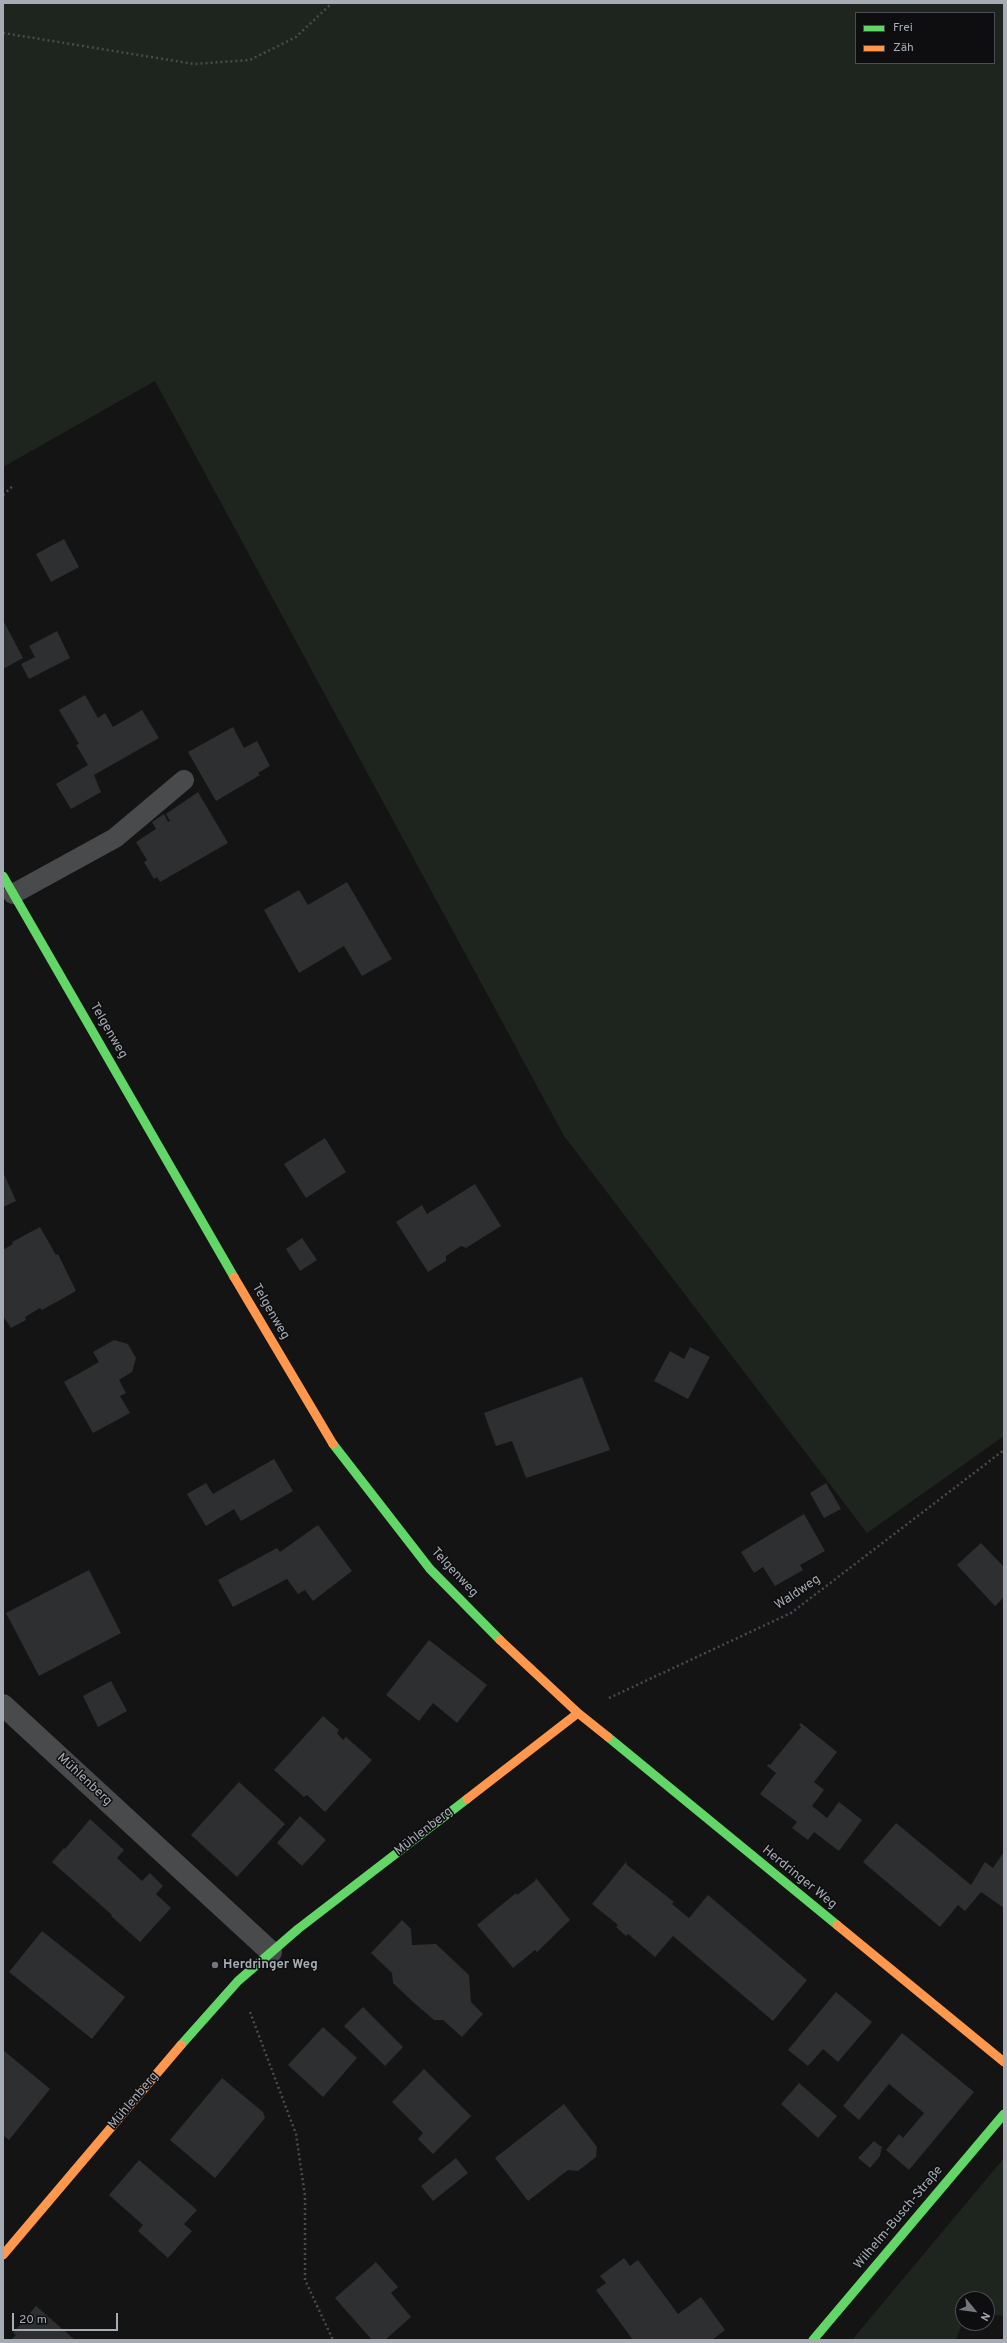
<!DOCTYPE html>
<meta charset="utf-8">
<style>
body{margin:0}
#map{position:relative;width:1007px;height:2343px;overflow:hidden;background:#141414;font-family:Overpass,sans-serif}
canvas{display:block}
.frame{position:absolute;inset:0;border:4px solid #a6acb4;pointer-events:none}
.legend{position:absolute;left:855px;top:12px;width:140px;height:52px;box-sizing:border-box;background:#0e0e10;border:1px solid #4b4d52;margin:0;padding:5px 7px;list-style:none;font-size:12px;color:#a6acb4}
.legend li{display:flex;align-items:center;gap:8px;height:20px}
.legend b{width:20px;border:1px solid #4b4d52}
.north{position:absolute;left:955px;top:2291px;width:40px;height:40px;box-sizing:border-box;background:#0e0e10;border:1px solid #4b4d52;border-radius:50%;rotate:119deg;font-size:11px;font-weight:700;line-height:16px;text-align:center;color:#a6acb4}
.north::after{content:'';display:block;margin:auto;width:14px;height:18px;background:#73777c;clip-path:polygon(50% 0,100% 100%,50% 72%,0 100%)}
.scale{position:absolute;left:12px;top:2313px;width:106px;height:18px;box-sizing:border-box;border:2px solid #a6acb4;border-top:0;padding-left:5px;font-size:12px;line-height:14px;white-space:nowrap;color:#a6acb4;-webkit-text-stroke:3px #0e0e10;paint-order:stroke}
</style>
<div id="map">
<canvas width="1007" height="2343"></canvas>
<div class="frame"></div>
<ul class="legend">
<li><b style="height:5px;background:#63d668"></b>Frei</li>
<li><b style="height:5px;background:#ff974d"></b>Zäh</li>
</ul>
<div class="north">N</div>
<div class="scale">20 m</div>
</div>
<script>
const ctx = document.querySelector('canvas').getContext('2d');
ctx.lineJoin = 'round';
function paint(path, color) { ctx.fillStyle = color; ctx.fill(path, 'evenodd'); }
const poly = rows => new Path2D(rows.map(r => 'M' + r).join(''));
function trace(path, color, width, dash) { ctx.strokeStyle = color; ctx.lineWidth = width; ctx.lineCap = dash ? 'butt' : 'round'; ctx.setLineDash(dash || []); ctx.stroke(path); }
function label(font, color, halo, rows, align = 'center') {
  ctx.font = font + ' Overpass,sans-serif'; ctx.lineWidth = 3; ctx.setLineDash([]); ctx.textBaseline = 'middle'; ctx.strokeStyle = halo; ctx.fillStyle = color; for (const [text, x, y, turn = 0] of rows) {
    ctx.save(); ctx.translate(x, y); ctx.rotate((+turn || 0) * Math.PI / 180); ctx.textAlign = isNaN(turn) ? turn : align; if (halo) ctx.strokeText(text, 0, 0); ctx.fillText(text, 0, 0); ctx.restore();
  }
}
paint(poly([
 [3,3,1004,3,1004,1436,867,1533,564,1136,155,381,3,467],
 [856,13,994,13,994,63,856,63],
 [1004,2158,1004,2316,987,2314,987,2299,963,2299,963,2321,956,2340,852,2340]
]), '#1e241e');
paint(poly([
 [64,539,79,567,51,582,36,554],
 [3,620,23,658,3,669],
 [57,631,70,658,29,679,21,664,35,657,29,646],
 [85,695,98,718,105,713,113,727,142,710,159,738,94,775,101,792,71,809,56,784,88,765,76,745,79,744,59,710],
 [233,727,244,748,257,741,270,766,258,773,260,775,216,801,188,752],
 [198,792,228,843,160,882,157,877,154,879,144,862,147,860,136,842,156,829,152,822,164,814,168,822,170,821,166,814],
 [347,882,392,959,362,976,344,946,299,973,264,910,299,890,308,905],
 [325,1138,346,1172,306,1198,284,1164],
 [3,1172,16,1201,3,1207],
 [475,1184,501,1226,466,1248,461,1246,446,1256,446,1261,428,1272,396,1222,422,1205,427,1214],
 [40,1227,56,1255,58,1254,76,1291,42,1310,40,1308,25,1317,26,1320,11,1328,3,1316,3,1250,13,1244,12,1242],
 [302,1238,317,1260,300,1271,286,1249],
 [114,1340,128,1344,136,1358,132,1372,119,1380,126,1393,120,1396,130,1413,93,1433,64,1382,99,1362,93,1352],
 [690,1347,710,1357,688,1399,654,1381,670,1351,684,1359],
 [582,1377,610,1450,526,1478,512,1441,496,1446,484,1413],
 [274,1459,293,1491,241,1521,234,1509,206,1526,187,1494,206,1483,213,1494],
 [826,1483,841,1509,824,1518,810,1493],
 [804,1514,825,1551,800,1565,803,1570,775,1586,763,1567,754,1573,741,1552],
 [318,1525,352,1571,313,1601,305,1590,298,1594,287,1579,233,1607,218,1580,277,1548,280,1552],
 [981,1543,1004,1567,1004,1597,995,1606,957,1565],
 [89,1570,121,1633,39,1676,6,1613],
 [429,1640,487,1685,457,1723,433,1703,419,1721,386,1695],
 [111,1681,127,1711,98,1727,83,1696],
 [323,1716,339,1730,337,1733,343,1740,346,1737,372,1760,325,1812,307,1795,304,1797,274,1770],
 [801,1723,837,1752,814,1782,824,1790,812,1806,827,1818,839,1802,862,1820,839,1851,814,1832,808,1840,792,1828,797,1822,760,1794,776,1773,767,1766,768,1764,770,1765,801,1727,799,1725],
 [239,1782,285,1824,237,1877,191,1835],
 [300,1816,326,1840,302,1866,277,1843],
 [90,1819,124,1850,117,1858,142,1881,150,1873,163,1886,156,1894,171,1908,140,1942,111,1916,112,1915,52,1862,64,1848,65,1849],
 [896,1823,971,1885,985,1862,993,1868,1004,1852,1004,1908,981,1892,965,1911,958,1905,940,1927,863,1862],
 [626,1862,627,1865,674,1902,672,1904,689,1918,708,1895,807,1980,773,2021,673,1936,655,1957,628,1934,626,1936,616,1927,618,1925,592,1904],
 [536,1878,570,1920,537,1952,535,1950,513,1968,477,1925,516,1893,517,1895,535,1881],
 [402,1920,411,1929,412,1945,436,1944,469,1975,471,2002,483,2014,462,2037,443,2020,434,2020,413,2002,393,1983,392,1973,371,1953],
 [42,1931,125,1997,92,2039,9,1972],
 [836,1992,872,2022,838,2062,823,2049,808,2066,788,2050],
 [363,2007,403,2047,385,2066,344,2026],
 [323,2027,357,2058,323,2097,288,2065],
 [902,2033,974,2092,909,2170,886,2150,899,2134,903,2138,924,2113,889,2084,859,2120,843,2106],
 [3,2050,50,2089,9,2140,3,2135],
 [424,2069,471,2116,433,2154,418,2139,423,2133,392,2102],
 [222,2078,263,2112,265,2118,215,2178,170,2140],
 [799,2083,837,2116,818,2138,781,2104],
 [564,2104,597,2147,596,2157,578,2171,568,2170,528,2201,495,2158],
 [874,2141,880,2146,882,2146,880,2156,870,2168,858,2158],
 [456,2158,468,2173,433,2201,421,2186],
 [139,2160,197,2210,184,2224,192,2231,168,2258,138,2231,143,2225,109,2195],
 [624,2258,630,2266,638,2260,678,2314,701,2297,725,2330,712,2340,633,2340,596,2290,606,2283,600,2276],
 [376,2262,398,2287,391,2293,411,2317,385,2340,372,2340,335,2298],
 [36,2306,75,2340,11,2340,16,2335,13,2333]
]), '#2e2f30');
trace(poly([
 [3,33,194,64,250,60,296,37,332,3],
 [3,495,14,485],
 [609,1698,791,1613,1004,1450],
 [250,2012,296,2134,305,2196,305,2280,333,2340]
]), '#4a4b4e', 2.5, [2, 3]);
trace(poly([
 [13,894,115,838,184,780]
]), '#484a4c', 20);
trace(poly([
 [3,1705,271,1952]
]), '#484a4c', 22);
trace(poly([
 [3,876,234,1277],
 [333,1444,430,1569,500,1640],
 [608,1737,837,1925],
 [181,2045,238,1981,298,1929,467,1799],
 [813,2340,1004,2114]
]), '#63d668', 9);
trace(poly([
 [234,1277,333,1444],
 [500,1640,578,1713,608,1737],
 [467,1799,578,1713],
 [837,1925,1004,2062],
 [3,2255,181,2045]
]), '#ff974d', 9);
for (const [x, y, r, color] of [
 [215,1965,4,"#73777c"]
]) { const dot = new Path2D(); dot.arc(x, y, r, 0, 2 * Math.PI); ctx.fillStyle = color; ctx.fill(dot); trace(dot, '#0e0e10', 1.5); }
label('13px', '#a6acb4', '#0e0e10', [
 ["Telgenweg",108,1031,60],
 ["Telgenweg",270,1312,60],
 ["Telgenweg",454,1573,47],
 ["Waldweg",798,1593,-34],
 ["Mühlenberg",84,1780,43],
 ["Mühlenberg",424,1832,-38],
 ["Herdringer Weg",799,1878,39],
 ["Mühlenberg",134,2101,-50],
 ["Wilhelm-Busch-Straße",899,2218,-50]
]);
label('bold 13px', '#a6acb4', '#0e0e10', [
 ["Herdringer Weg",223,1965]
], 'left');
</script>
